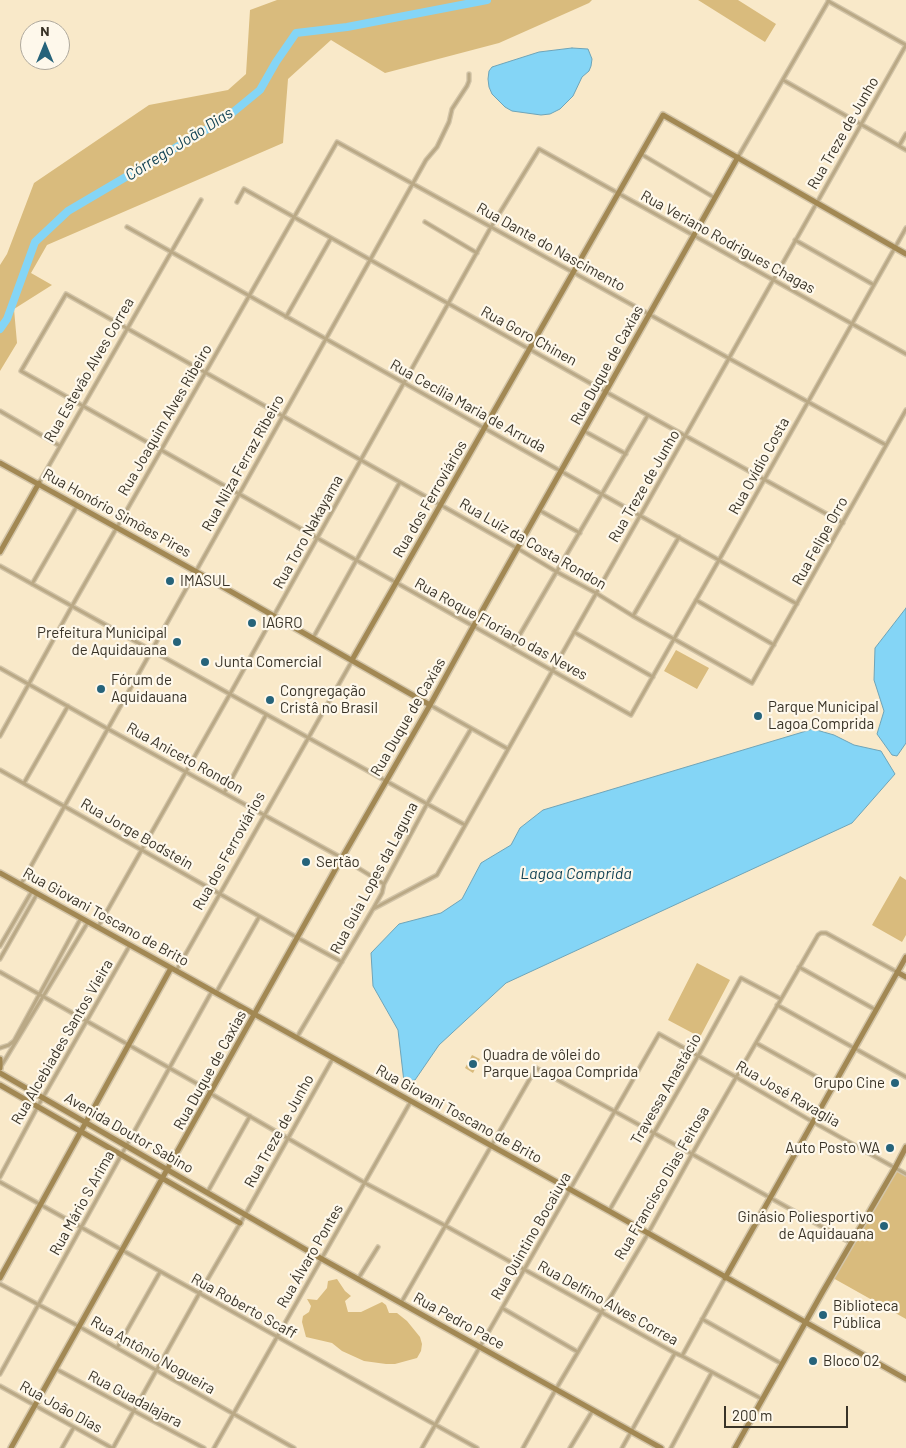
<!DOCTYPE html>
<meta charset="utf-8">
<style>
body{margin:0}
#map{position:relative;width:906px;height:1448px;overflow:hidden;background:#f9e9c9;font-family:Barlow,sans-serif}
canvas{display:block}
.north{position:absolute;left:20px;top:20px;width:50px;height:50px;box-sizing:border-box;background:#fef8eb;border:1px solid #afa99d;border-radius:50%;rotate:0deg;font-size:14px;font-weight:700;line-height:20px;text-align:center;color:#393327}
.north::after{content:'';display:block;margin:auto;width:18px;height:22px;background:#26637a;clip-path:polygon(50% 0,100% 100%,50% 72%,0 100%)}
.scale{position:absolute;left:724px;top:1406px;width:124px;height:22px;box-sizing:border-box;border:2px solid #393327;border-top:0;padding-left:6px;font-size:15px;line-height:18px;white-space:nowrap;color:#393327;-webkit-text-stroke:4px #fef8eb;paint-order:stroke}
</style>
<div id="map">
<canvas width="906" height="1448"></canvas>
<div class="north">N</div>
<div class="scale">200 m</div>
</div>
<script>
const ctx = document.querySelector('canvas').getContext('2d');
ctx.lineJoin = 'round';
function paint(path, color) { ctx.fillStyle = color; ctx.fill(path, 'evenodd'); }
const poly = rows => new Path2D(rows.map(r => 'M' + r).join(''));
function trace(path, color, width, dash) { ctx.strokeStyle = color; ctx.lineWidth = width; ctx.lineCap = dash ? 'butt' : 'round'; ctx.setLineDash(dash || []); ctx.stroke(path); }
function label(font, color, halo, rows, align = 'center') {
  ctx.font = font + ' Barlow,sans-serif'; ctx.lineWidth = 4.5; ctx.setLineDash([]); ctx.textBaseline = 'middle'; ctx.strokeStyle = halo; ctx.fillStyle = color; for (const [text, x, y, turn = 0] of rows) {
    ctx.save(); ctx.translate(x, y); ctx.rotate((+turn || 0) * Math.PI / 180); ctx.textAlign = isNaN(turn) ? turn : align; if (halo) ctx.strokeText(text, 0, 0); ctx.fillText(text, 0, 0); ctx.restore();
  }
}
paint(poly([
 [277,0,592,0,589,3,499,43,385,73,331,40,288,79,283,143,47,245,31,273,52,285,14,309,17,343,0,371,0,265,7,254,34,183,149,105,228,90,246,74,250,10],
 [698,0,738,0,776,24,765,42],
 [676,650,709,668,697,689,664,671],
 [900,876,906,880,906,935,902,942,872,925],
 [697,963,730,980,700,1037,668,1020],
 [472,1055,480,1059,473,1073,465,1068],
 [895,1168,906,1175,906,1319,833,1278],
 [337,1279,345,1291,351,1296,345,1301,348,1312,361,1312,382,1302,386,1305,389,1313,397,1313,407,1321,420,1337,422,1344,421,1351,417,1358,395,1364,386,1364,364,1361,342,1351,332,1343,306,1337,302,1322,303,1316,309,1312,311,1306,307,1299,317,1300,327,1288,328,1281]
]), '#d9bb7d');
const water = poly([
 [572,48,588,49,592,59,591,66,589,71,582,77,573,96,560,109,550,114,541,115,512,111,505,107,492,94,489,87,488,79,489,71,492,67,539,52,572,48],
 [906,608,906,743,897,756,892,755,877,734,884,711,874,680,875,648,906,608],
 [813,729,834,735,854,745,881,751,895,774,852,823,506,983,439,1045,415,1080,404,1082,398,1030,373,986,371,953,399,924,441,913,462,899,481,863,511,845,520,828,543,810,813,729]
]);
paint(water, '#84d5f6');
trace(water, '#6ea4b8', 1);
trace(poly([
 [0,329,7,319,35,242,68,211,226,118,260,90,276,62,296,33,347,27,487,0]
]), '#84d5f6', 8);
const street = poly([
 [828,1,906,45],
 [783,80,906,150],
 [899,146,906,134],
 [641,154,715,198],
 [738,157,829,0],
 [237,202,244,189,606,392,843,523],
 [425,222,477,253],
 [127,227,797,604],
 [906,228,719,560,674,639,631,715,21,371,66,294,517,548,557,572,596,593,633,616,674,639,752,683,906,410],
 [795,240,874,285],
 [286,317,331,238],
 [0,411,60,446],
 [584,431,626,454],
 [39,483,201,200],
 [539,510,580,533],
 [0,566,465,825],
 [32,584,77,506],
 [696,600,774,645],
 [633,616,679,537],
 [574,632,653,677],
 [313,638,400,482],
 [512,648,648,415],
 [0,668,108,729,342,858,384,884],
 [430,705,508,749],
 [0,736,72,606,337,142,886,445],
 [0,770,298,938,342,962],
 [24,783,68,706],
 [224,793,266,715],
 [21,884,426,160,437,147,449,122,452,109,467,86,469,81,469,74],
 [373,909,437,875,906,45],
 [98,927,230,694,491,227,539,149,906,354],
 [0,946,32,891],
 [0,959,37,894],
 [799,967,876,1010],
 [176,971,352,661],
 [0,972,210,1091],
 [216,993,259,917],
 [777,1005,906,1077],
 [297,1037,373,909,382,893,384,884,427,804,471,729],
 [756,1043,833,1086],
 [0,1048,9,1045,14,1041,81,918],
 [0,1068,88,922],
 [213,1095,365,1183,444,1225,675,1353,682,1356,762,1399],
 [0,1177,38,1106,130,945],
 [0,1182,477,1448],
 [207,1193,250,1116],
 [609,1211,698,1056,741,978,781,999],
 [358,1279,378,1247],
 [0,1284,80,1327,294,1448],
 [401,1303,536,1068,692,1154,851,1243],
 [502,1308,578,1352],
 [702,1319,782,1364],
 [117,1348,160,1272],
 [682,1356,725,1278],
 [56,1369,134,1411,204,1448],
 [0,1374,212,991],
 [0,1386,112,1448],
 [62,1448,74,1427],
 [113,1448,199,1294,245,1215,333,1058],
 [214,1448,411,1101],
 [422,1448,659,1034,736,1077,813,1122,906,1174],
 [523,1448,556,1389,646,1237,692,1154,818,935,821,933,826,933,897,972],
 [570,1448,593,1410],
 [622,1448,675,1353],
 [671,1448,712,1372]
]);
const secondary = poly([
 [0,463,195,571,430,705],
 [0,552,39,483],
 [352,660,663,115,906,254],
 [0,873,609,1211,906,1379],
 [897,972,906,977],
 [0,1059,0,1068],
 [0,1073,322,1259,661,1448],
 [0,1085,240,1223],
 [0,1278,171,968],
 [725,1278,906,957],
 [11,1448,339,863,430,705,473,627,738,157],
 [735,1448,822,1293,895,1168,906,1147]
]);
trace(street, '#d3c5a9', 5.5);
trace(secondary, '#d3c5a9', 8);
trace(street, '#baa986', 3);
trace(secondary, '#a28853', 5);
for (const [x, y, r, color] of [
 [170,581,5,"#26637a"],
 [252,623,5,"#26637a"],
 [177,642,5,"#26637a"],
 [205,662,5,"#26637a"],
 [101,689,5,"#26637a"],
 [270,700,5,"#26637a"],
 [758,716,5,"#26637a"],
 [306,862,5,"#26637a"],
 [473,1064,5,"#26637a"],
 [895,1083,5,"#26637a"],
 [890,1148,5,"#26637a"],
 [884,1226,5,"#26637a"],
 [823,1315,5,"#26637a"],
 [813,1361,5,"#26637a"]
]) { const dot = new Path2D(); dot.arc(x, y, r, 0, 2 * Math.PI); ctx.fillStyle = color; ctx.fill(dot); trace(dot, '#fef8eb', 2); }
label('15px', '#393327', '#fef8eb', [
 ["Rua Treze de Junho",843,133,-60],
 ["Rua Veriano Rodrigues Chagas",728,242,29],
 ["Rua Dante do Nascimento",551,247,29],
 ["Rua Goro Chinen",529,336,29],
 ["Rua Duque de Caxias",607,365,-61],
 ["Rua Estevão Alves Correa",89,370,-60],
 ["Rua Cecília Maria de Arruda",468,406,29],
 ["Rua Joaquim Alves Ribeiro",165,420,-60],
 ["Rua Nilza Ferraz Ribeiro",243,463,-61],
 ["Rua Ovídio Costa",759,466,-61],
 ["Rua Treze de Junho",644,486,-60],
 ["Rua dos Ferroviários",430,499,-60],
 ["Rua Honório Simões Pires",117,513,29],
 ["Rua Toro Nakayama",308,532,-61],
 ["Rua Felipe Orro",820,541,-61],
 ["Rua Luiz da Costa Rondon",533,544,30],
 ["Rua Roque Floriano das Neves",501,629,29],
 ["Rua Duque de Caxias",408,717,-60],
 ["Rua Aniceto Rondon",185,758,29],
 ["Rua Jorge Bodstein",137,834,30],
 ["Rua dos Ferroviários",229,851,-61],
 ["Rua Guia Lopes da Laguna",374,878,-62],
 ["Rua Giovani Toscano de Brito",106,917,29],
 ["Rua Alcebiades Santos Vieira",62,1042,-60],
 ["Rua Duque de Caxias",210,1070,-61],
 ["Travessa Anastácio",666,1089,-60],
 ["Rua José Ravaglia",788,1094,30],
 ["Rua Giovani Toscano de Brito",459,1114,29],
 ["Rua Treze de Junho",279,1131,-61],
 ["Avenida Doutor Sabino",129,1133,30],
 ["Rua Francisco Dias Feitosa",662,1183,-60],
 ["Rua Mário S Arima",82,1203,-61],
 ["Rua Quintino Bocaiuva",531,1236,-60],
 ["Rua Álvaro Pontes",310,1256,-60],
 ["Rua Delfino Alves Correa",608,1303,29],
 ["Rua Roberto Scaff",244,1306,29],
 ["Rua Pedro Pace",459,1321,29],
 ["Rua Antônio Nogueira",153,1355,30],
 ["Rua Guadalajara",135,1399,28],
 ["Rua João Dias",61,1407,29]
]);
label('15px', '#393327', '#fef8eb', [
 ["IMASUL",180,581],
 ["IAGRO",262,623],
 ["Prefeitura Municipal",167,633,"right"],
 ["de Aquidauana",167,650,"right"],
 ["Junta Comercial",215,662],
 ["Fórum de",111,680],
 ["Aquidauana",111,697],
 ["Congregação",280,691],
 ["Cristâ no Brasil",280,708],
 ["Parque Municipal",768,707],
 ["Lagoa Comprida",768,724],
 ["Sertão",316,862],
 ["Quadra de vôlei do",483,1055],
 ["Parque Lagoa Comprida",483,1072],
 ["Grupo Cine",885,1083,"right"],
 ["Auto Posto WA",880,1148,"right"],
 ["Ginásio Poliesportivo",874,1217,"right"],
 ["de Aquidauana",874,1234,"right"],
 ["Biblioteca",833,1306],
 ["Pública",833,1323],
 ["Bloco 02",823,1361]
], 'left');
label('italic 16px', '#134354', '#fef8eb', [
 ["Córrego João Dias",179,144,-32],
 ["Lagoa Comprida",576,874]
]);
</script>
